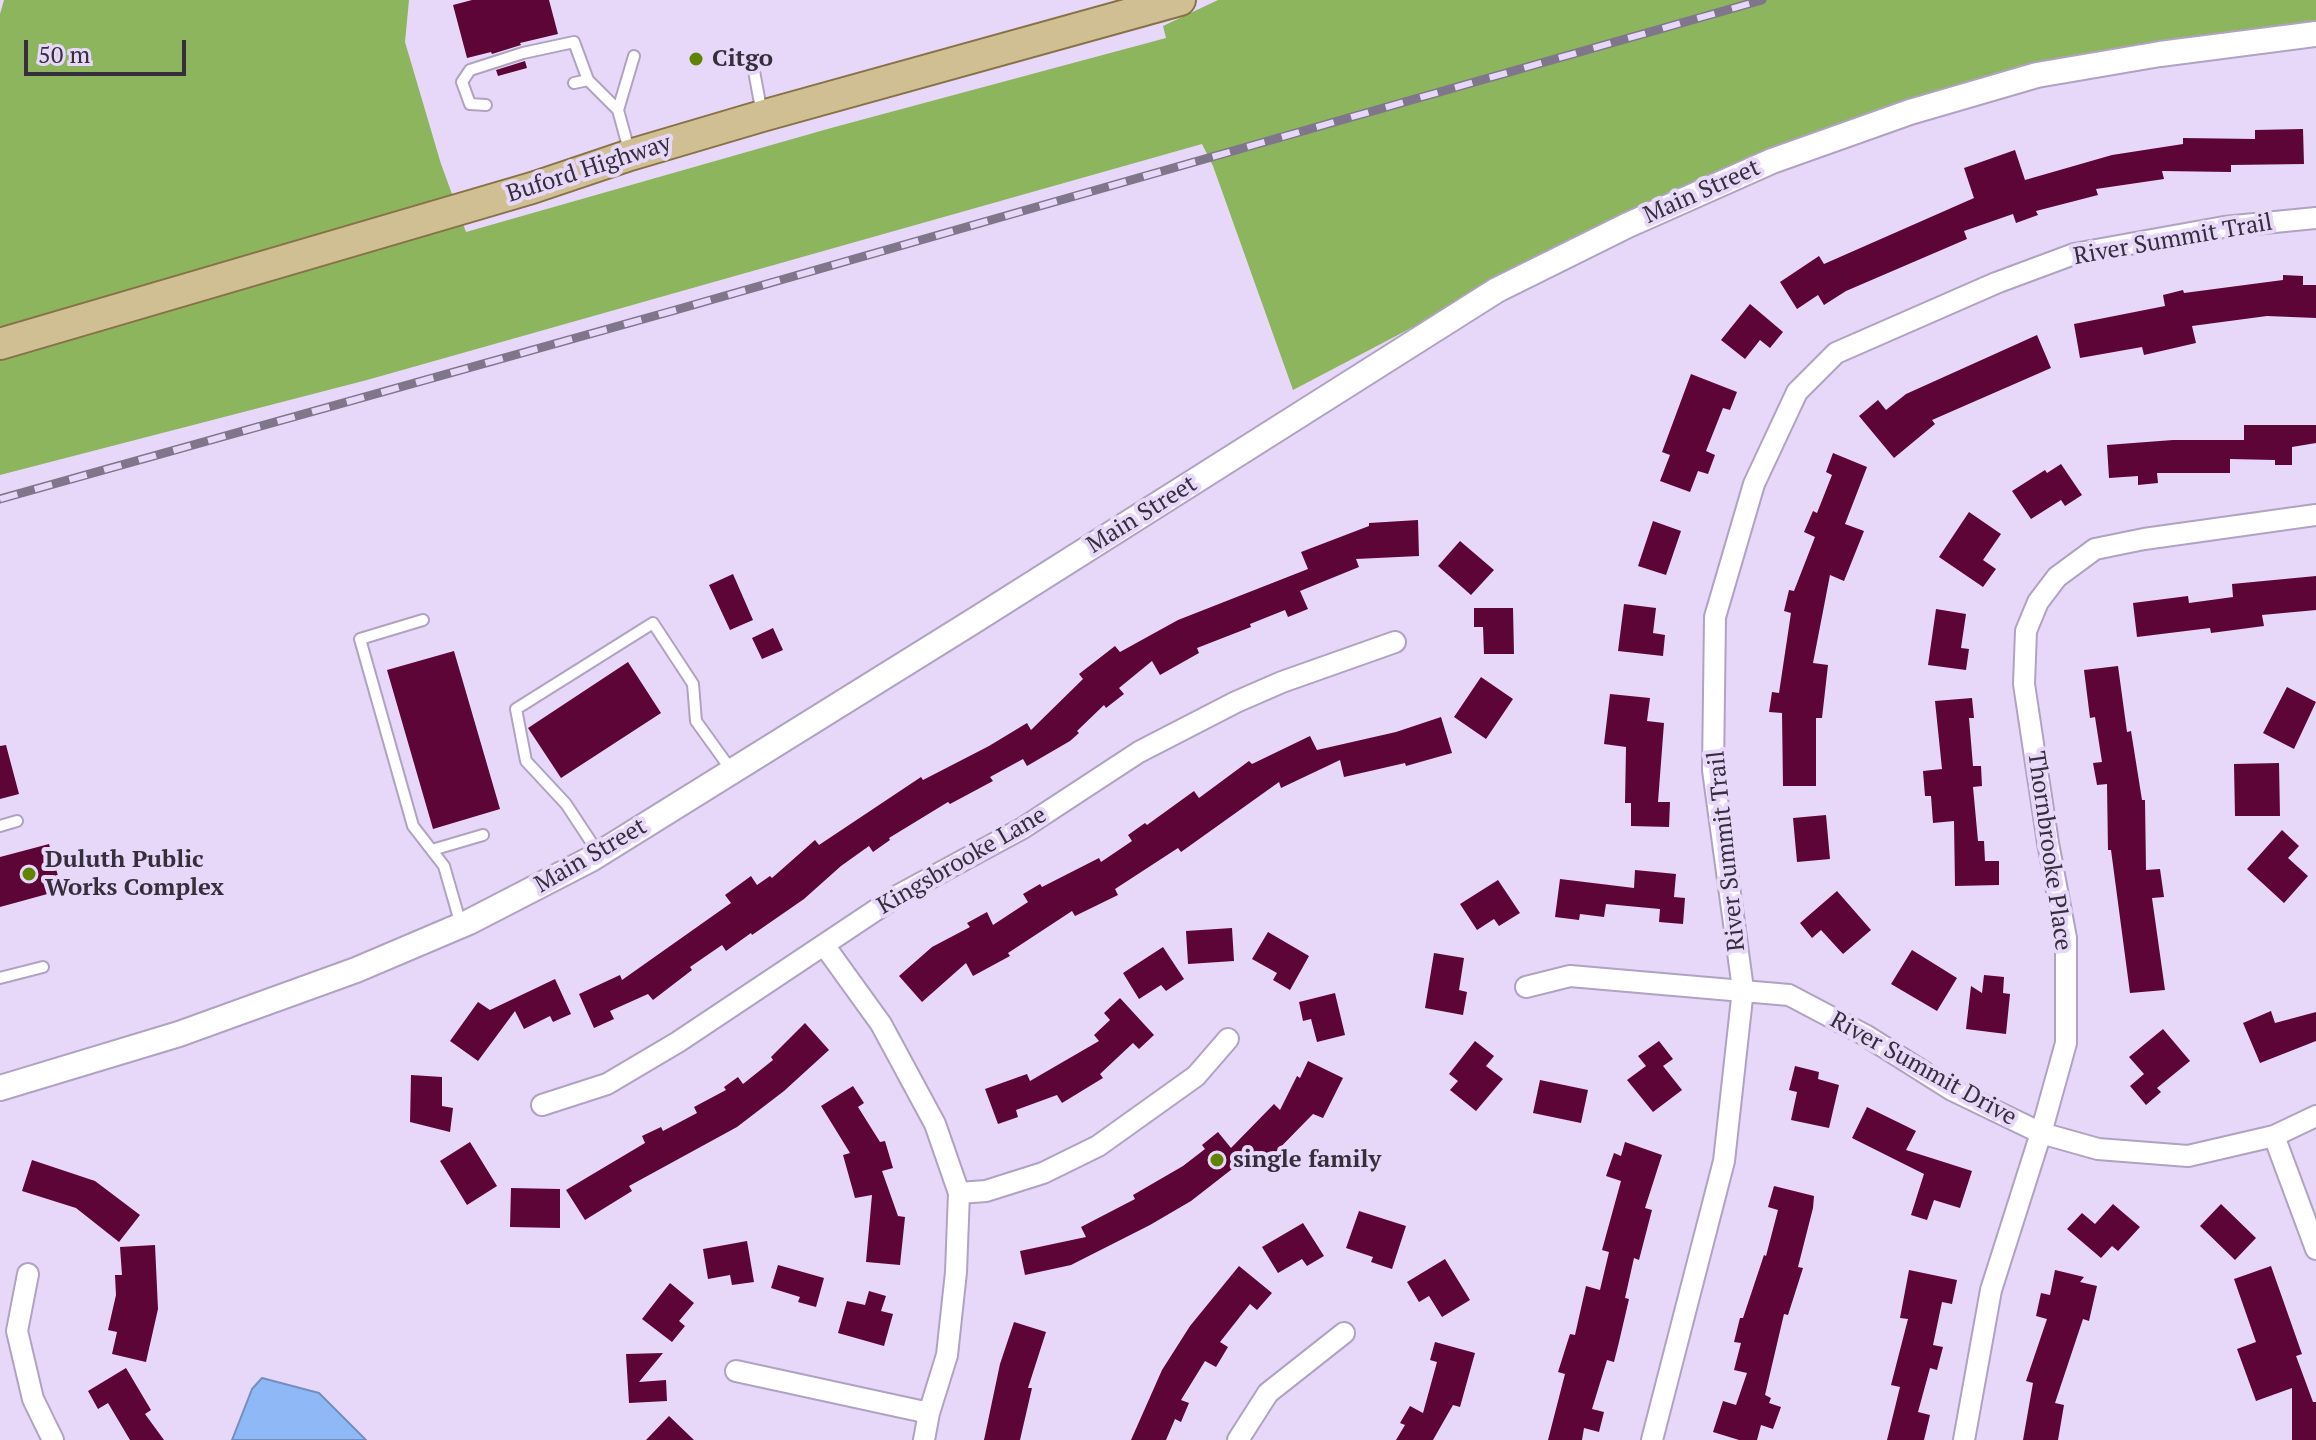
<!DOCTYPE html>
<style>
body{margin:0}
#map{position:relative;width:2316px;height:1440px;overflow:hidden;background:#e7d8f9;font-family:"PT Serif",serif}
canvas{display:block}
.scale{position:absolute;left:24px;top:40px;width:162px;height:36px;box-sizing:border-box;border:4px solid #352f3c;border-top:0;padding-left:10px;font-size:24px;line-height:28px;white-space:nowrap;color:#352f3c;-webkit-text-stroke:6px #e7d8f9;paint-order:stroke}
</style>
<div id="map">
<canvas width="2316" height="1440"></canvas>
<div class="scale">50 m</div>
</div>
<script>
const ctx = document.querySelector('canvas').getContext('2d');
ctx.lineJoin = 'round';
function paint(path, color) { ctx.fillStyle = color; ctx.fill(path, 'evenodd'); }
const poly = rows => new Path2D(rows.map(r => 'M' + r).join(''));
function trace(path, color, width, dash) { ctx.strokeStyle = color; ctx.lineWidth = width; ctx.lineCap = dash ? 'butt' : 'round'; ctx.setLineDash(dash || []); ctx.stroke(path); }
function label(font, color, halo, rows, align = 'center') {
  ctx.font = font + ' "PT Serif",serif'; ctx.lineWidth = 8; ctx.setLineDash([]); ctx.textBaseline = 'middle'; ctx.strokeStyle = halo; ctx.fillStyle = color; for (const [text, x, y, turn = 0] of rows) {
    ctx.save(); ctx.translate(x, y); ctx.rotate((+turn || 0) * Math.PI / 180); ctx.textAlign = isNaN(turn) ? turn : align; if (halo) ctx.strokeText(text, 0, 0); ctx.fillText(text, 0, 0); ctx.restore();
  }
}
paint(poly([
 [4,0,409,0,405,42,441,164,466,232,831,128,1166,38,1163,26,1218,0,2316,0,2316,28,1991,80,1518,272,1293,390,1213,166,1202,144,367,380,0,475,0,14]
]), '#8cb55e');
const water = poly([
 [262,1378,319,1393,366,1440,232,1440,252,1389,262,1378]
]);
paint(water, '#8fb8f6');
trace(water, '#748fbe', 2);
paint(poly([
 [472,0,549,0,558,34,520,43,521,45,492,54,491,52,467,58,453,5],
 [525,61,527,68,498,76,496,70],
 [2303,129,2304,164,2231,165,2231,172,2162,171,2164,179,2096,189,2098,195,2036,211,2038,215,2016,223,2013,214,1964,231,1967,239,1846,291,1824,305,1818,295,1797,309,1780,282,1819,256,1824,264,1974,198,1964,168,2015,150,2025,180,2112,155,2183,144,2183,138,2255,139,2255,130],
 [2283,275,2303,276,2303,285,2316,285,2316,318,2267,316,2192,326,2196,343,2144,355,2142,347,2080,358,2074,324,2165,306,2163,295,2183,290,2184,293,2283,280],
 [1750,304,1783,332,1770,348,1760,340,1745,359,1721,340],
 [2037,335,2051,368,1932,420,1935,424,1894,458,1859,416,1878,400,1886,410,1906,394],
 [1691,374,1737,392,1730,410,1723,408,1706,451,1715,455,1708,474,1698,471,1690,492,1660,481,1670,455,1662,452],
 [2244,425,2316,425,2316,443,2292,447,2292,465,2275,465,2275,460,2230,459,2230,473,2157,473,2158,483,2138,485,2138,476,2109,478,2107,445,2173,440,2244,440],
 [1833,453,1867,467,1845,524,1864,531,1844,581,1830,575,1813,663,1828,665,1822,718,1816,718,1816,786,1783,786,1782,713,1769,712,1772,692,1779,693,1791,613,1784,611,1789,590,1794,591,1815,537,1804,532,1813,511,1817,513,1832,475,1826,472],
 [2061,464,2082,495,2065,506,2061,500,2031,519,2012,491,2045,470,2047,473],
 [1969,512,2001,534,1983,560,1996,569,1983,587,1939,557],
 [1418,520,1419,556,1356,559,1359,567,1300,591,1308,609,1288,617,1285,610,1250,624,1251,627,1197,648,1199,653,1160,675,1152,661,1119,688,1124,694,1106,708,1104,705,1077,731,1079,733,1070,741,1027,766,1023,759,990,777,993,781,950,804,948,802,889,838,890,840,873,852,869,846,841,866,804,899,752,935,751,933,726,951,722,945,690,967,692,970,653,1000,648,994,610,1011,614,1019,594,1028,579,994,620,975,622,980,731,903,725,895,751,876,757,885,770,876,772,878,815,840,819,845,921,777,923,780,989,746,1027,723,1031,730,1083,679,1079,674,1115,646,1120,652,1178,620,1308,569,1301,552,1369,526,1369,523],
 [1653,521,1681,531,1666,575,1638,566],
 [1460,541,1494,570,1471,595,1438,566],
 [733,574,753,620,730,630,709,585],
 [2316,576,2316,610,2262,615,2264,626,2211,633,2210,628,2137,637,2133,603,2188,596,2189,603,2233,597,2232,584],
 [1624,604,1656,608,1653,633,1665,635,1663,656,1618,651],
 [1474,608,1513,608,1514,654,1484,654,1483,627,1474,627],
 [1936,609,1966,614,1961,648,1969,649,1966,670,1928,665],
 [773,628,783,650,762,659,752,638],
 [454,651,500,809,433,829,387,670],
 [628,662,661,713,561,778,528,728],
 [2118,666,2127,732,2131,731,2142,800,2145,800,2146,870,2160,869,2164,897,2152,898,2165,990,2130,993,2111,850,2108,850,2107,784,2097,785,2093,763,2102,762,2095,717,2090,718,2084,670],
 [1481,677,1513,699,1486,739,1454,717],
 [2287,687,2316,702,2294,749,2263,733],
 [1610,694,1650,698,1647,721,1664,723,1658,802,1670,802,1669,827,1631,826,1631,803,1625,803,1626,747,1604,744],
 [1972,698,1974,718,1969,718,1973,766,1981,766,1982,786,1973,787,1978,841,1984,841,1985,861,1999,861,1999,885,1955,886,1954,821,1933,823,1931,796,1925,796,1923,771,1942,769,1935,701],
 [1441,717,1452,753,1406,766,1405,763,1344,777,1340,760,1281,788,1279,782,1181,852,1178,848,1115,889,1118,895,1075,916,1072,911,1008,953,1010,956,973,976,966,963,922,1002,899,976,932,947,970,927,967,923,987,912,993,925,1028,902,1023,894,1040,884,1042,887,1099,858,1101,862,1132,841,1128,835,1145,823,1147,825,1194,791,1199,798,1249,761,1252,764,1310,736,1317,750,1396,732],
 [6,745,19,794,0,799,0,746],
 [2279,763,2280,816,2235,816,2234,764],
 [1826,815,1830,859,1797,862,1793,818],
 [2282,830,2299,846,2288,858,2308,876,2284,903,2247,869],
 [49,844,62,890,0,907,0,857],
 [1635,870,1676,874,1674,897,1685,898,1683,924,1659,922,1660,909,1606,904,1604,917,1580,914,1579,920,1555,917,1560,879,1634,888],
 [1498,880,1520,913,1499,926,1494,919,1477,930,1460,904],
 [1837,891,1871,930,1843,954,1821,930,1812,938,1800,923],
 [1232,928,1234,961,1188,964,1186,931],
 [1268,932,1309,956,1290,990,1273,980,1277,973,1252,959],
 [1163,947,1184,979,1166,991,1161,985,1139,999,1123,973],
 [1912,950,1957,978,1937,1011,1891,984],
 [1434,953,1464,958,1459,990,1467,992,1463,1015,1425,1008],
 [1984,975,2004,977,2003,993,2010,994,2006,1034,1966,1029,1971,986,1982,993],
 [555,979,571,1014,553,1022,550,1016,524,1029,515,1011,478,1061,450,1041,478,1002,490,1010],
 [1335,993,1345,1035,1317,1042,1311,1019,1303,1021,1299,1002],
 [1120,998,1154,1035,1139,1049,1133,1043,1100,1074,1103,1078,1062,1103,1057,1095,1016,1110,1018,1117,998,1124,985,1089,1027,1074,1030,1081,1099,1041,1094,1035,1110,1020,1104,1013],
 [2271,1011,2275,1023,2316,1012,2316,1041,2260,1063,2243,1023],
 [805,1023,829,1050,784,1091,737,1127,629,1186,632,1191,585,1220,566,1190,645,1143,642,1136,661,1127,663,1131,697,1113,694,1107,726,1090,724,1087,738,1077,743,1084,773,1060,771,1057],
 [2163,1029,2190,1061,2157,1088,2161,1092,2146,1105,2130,1086,2144,1074,2129,1057],
 [1475,1041,1494,1056,1486,1066,1503,1079,1476,1111,1450,1090,1458,1081,1449,1074],
 [1659,1041,1673,1059,1663,1066,1682,1090,1653,1112,1627,1080,1646,1066,1638,1056],
 [1308,1061,1343,1078,1323,1118,1313,1114,1265,1163,1254,1152,1191,1201,1150,1225,1071,1265,1025,1275,1020,1251,1086,1237,1081,1227,1135,1199,1133,1195,1183,1166,1205,1149,1202,1145,1218,1132,1231,1148,1274,1104,1280,1110,1297,1076,1300,1078],
 [1795,1066,1819,1072,1818,1079,1839,1085,1829,1128,1791,1120,1797,1092,1789,1090],
 [411,1075,442,1077,442,1106,453,1108,450,1132,410,1122],
 [1540,1080,1588,1090,1581,1123,1533,1113],
 [853,1086,864,1103,858,1107,880,1142,885,1141,893,1168,882,1171,898,1216,905,1217,900,1265,866,1262,872,1195,855,1198,843,1155,850,1153,821,1106],
 [1867,1107,1916,1131,1906,1150,1972,1171,1960,1208,1934,1200,1927,1220,1911,1215,1924,1174,1852,1138],
 [470,1142,497,1186,467,1205,440,1161],
 [1625,1142,1662,1155,1645,1208,1652,1210,1639,1260,1634,1258,1625,1298,1629,1299,1619,1342,1614,1362,1607,1360,1592,1409,1604,1412,1599,1432,1584,1428,1582,1440,1548,1440,1565,1374,1558,1372,1570,1334,1575,1335,1586,1286,1600,1290,1609,1252,1602,1250,1621,1181,1606,1176,1614,1153,1621,1156],
 [32,1160,95,1181,140,1215,119,1242,76,1208,22,1191],
 [1774,1186,1814,1196,1813,1208,1798,1267,1803,1268,1788,1315,1784,1314,1765,1395,1771,1398,1769,1403,1781,1407,1773,1429,1761,1425,1757,1440,1739,1440,1713,1432,1723,1401,1736,1405,1747,1373,1734,1370,1741,1343,1734,1342,1740,1318,1743,1318,1764,1255,1766,1256,1778,1210,1768,1207],
 [511,1188,560,1189,560,1228,510,1227],
 [2113,1204,2140,1227,2118,1251,2112,1246,2101,1258,2067,1229,2082,1213,2095,1224],
 [2221,1204,2256,1238,2235,1260,2200,1226],
 [1359,1211,1406,1226,1392,1269,1371,1262,1373,1257,1346,1248],
 [1303,1223,1324,1256,1307,1266,1302,1259,1278,1273,1262,1247],
 [747,1241,754,1282,732,1285,730,1275,708,1279,703,1249],
 [155,1245,158,1309,146,1362,112,1354,117,1332,108,1330,116,1295,115,1275,122,1275,120,1247],
 [1445,1259,1470,1300,1442,1317,1429,1296,1419,1302,1407,1282],
 [778,1265,824,1278,816,1307,798,1302,800,1297,771,1288],
 [1239,1266,1272,1293,1257,1310,1250,1304,1220,1342,1228,1347,1216,1367,1205,1361,1181,1400,1189,1403,1181,1422,1175,1419,1166,1440,1131,1440,1162,1370,1190,1326],
 [2271,1266,2302,1354,2296,1356,2313,1402,2316,1402,2316,1440,2292,1440,2292,1388,2256,1401,2237,1349,2256,1342,2234,1279],
 [1909,1270,1957,1280,1952,1304,1942,1302,1933,1345,1943,1347,1937,1370,1930,1368,1918,1412,1930,1415,1924,1440,1887,1440,1900,1387,1891,1385,1908,1319,1900,1318],
 [2055,1270,2084,1277,2080,1282,2097,1286,2089,1321,2083,1319,2055,1403,2064,1405,2058,1440,2023,1440,2033,1383,2026,1381,2047,1319,2036,1316,2041,1293,2050,1295],
 [670,1283,694,1303,679,1321,685,1326,672,1342,642,1319],
 [869,1291,886,1296,881,1311,893,1314,884,1346,838,1333,847,1301,865,1305],
 [1014,1322,1046,1332,1028,1388,1032,1388,1020,1440,984,1440,1000,1364],
 [1435,1342,1475,1353,1460,1407,1453,1405,1433,1440,1396,1440,1405,1425,1400,1423,1410,1406,1423,1413,1437,1362,1430,1360],
 [663,1353,639,1382,666,1380,667,1401,629,1403,626,1354],
 [126,1368,151,1410,145,1414,164,1440,130,1440,108,1403,98,1409,88,1391],
 [669,1416,694,1440,646,1440]
]), '#5c0536');
const service = poly([
 [754,71,762,114],
 [574,83,588,80,618,110],
 [486,105,470,104,462,82,470,70,523,53,574,42,588,80],
 [629,150,618,110,634,56],
 [423,620,360,639,413,826,444,866,461,925],
 [0,826,17,821],
 [432,850,483,835],
 [599,854,566,804,526,761,516,709,653,623,693,684,696,721,732,771],
 [0,978,43,967]
]);
const minor = poly([
 [824,945,881,1024,935,1124,959,1193,956,1272,947,1355,929,1413,924,1440],
 [1526,987,1570,976,1789,995,1865,1035,1952,1090,2041,1133,2098,1149,2188,1156,2274,1136,2316,1116],
 [542,1105,607,1084,678,1042,897,896,1023,828,1139,752,1236,702,1282,682,1395,642],
 [2274,1136,2316,1249],
 [959,1193,986,1191,1043,1173,1098,1146,1196,1076,1228,1039],
 [28,1274,17,1331,33,1399,53,1440],
 [736,1371,929,1413],
 [1238,1440,1268,1393,1344,1333],
 [1652,1440,1724,1161,1743,989,1713,770,1715,617,1754,484,1797,392,1836,353,1996,283,2074,254,2224,227,2316,218],
 [1964,1440,1991,1290,2041,1133,2066,1043,2066,938,2048,843,2024,684,2026,631,2038,602,2057,577,2095,549,2144,539,2316,515]
]);
const tertiary = poly([
 [0,1088,179,1034,356,970,469,922,591,859,972,622,1497,290,1628,225,1772,161,1910,112,2037,75,2160,54,2316,34]
]);
const primary = poly([
 [0,344,532,188,630,155,762,116,1180,0]
]);
trace(service, '#b0a2c1', 14);
trace(minor, '#b0a2c1', 24);
trace(tertiary, '#b0a2c1', 28);
trace(primary, '#877146', 34);
trace(service, '#fff', 10);
trace(minor, '#fff', 20);
trace(tertiary, '#fff', 24);
trace(primary, '#d1bf94', 30);
const rail = poly([
 [0,499,672,311,1762,0]
]);
trace(rail, '#80768b', 9);
trace(rail, '#e7d8f9', 6, [18]);
for (const [x, y, r, color] of [
 [696,59,8,"#608401"],
 [29,874,8,"#608401"],
 [1217,1160,8,"#608401"]
]) { const dot = new Path2D(); dot.arc(x, y, r, 0, 2 * Math.PI); ctx.fillStyle = color; ctx.fill(dot); trace(dot, '#e7d8f9', 3); }
label('bold 24px', '#352f3c', '#e7d8f9', [
 ["Citgo",712,59],
 ["Duluth Public",45,860],
 ["Works Complex",45,888],
 ["single family",1233,1160]
], 'left');
label('24px', '#352f3c', '#e7d8f9', [
 ["Buford Highway",589,169,-18],
 ["Main Street",1702,192,-24],
 ["River Summit Trail",2173,240,-10],
 ["Main Street",1142,515,-32],
 ["River Summit Trail",1727,851,-96],
 ["Thornbrooke Place",2049,851,82],
 ["Main Street",591,856,-30],
 ["Kingsbrooke Lane",962,861,-30],
 ["River Summit Drive",1923,1069,29]
]);
</script>
